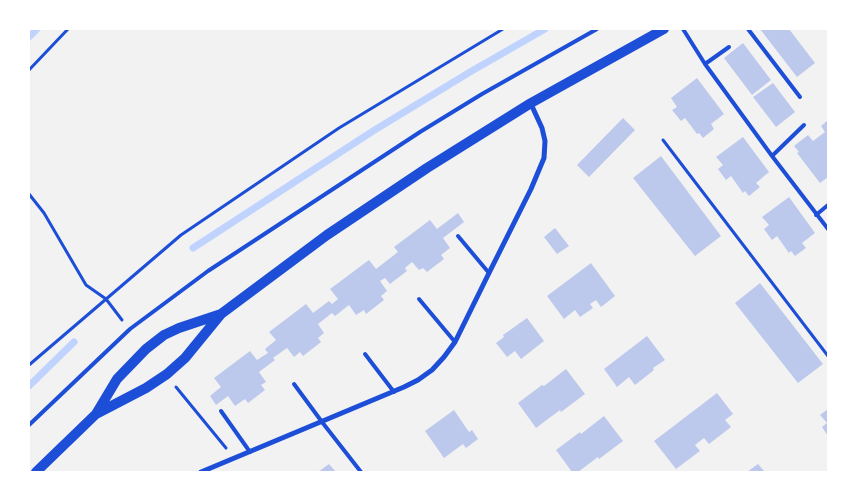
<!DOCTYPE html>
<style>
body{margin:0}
#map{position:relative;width:857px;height:501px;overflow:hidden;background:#f2f2f2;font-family:Signika,sans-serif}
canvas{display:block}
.frame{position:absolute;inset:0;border:30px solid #fff;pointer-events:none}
</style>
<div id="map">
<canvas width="857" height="501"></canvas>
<div class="frame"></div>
</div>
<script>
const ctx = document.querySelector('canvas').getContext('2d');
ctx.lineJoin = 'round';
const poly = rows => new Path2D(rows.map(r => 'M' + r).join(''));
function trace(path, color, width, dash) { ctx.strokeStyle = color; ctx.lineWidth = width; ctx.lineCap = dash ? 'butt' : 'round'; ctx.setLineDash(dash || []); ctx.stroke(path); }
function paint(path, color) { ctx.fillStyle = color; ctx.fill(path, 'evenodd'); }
trace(poly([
 [29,37,37,29],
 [193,248,373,131,470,72,545,29],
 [29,386,74,342]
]), '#bfd3fe', 7);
paint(poly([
 [760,29,789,29,815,63,797,77],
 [743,43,771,80,752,95,724,58],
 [697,78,724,114,711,124,714,129,703,138,699,133,697,134,685,118,681,121,672,110,677,107,671,98],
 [773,83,795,112,776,127,753,97],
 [623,118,635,130,589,177,577,165],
 [828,120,828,177,820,183,797,153,799,152,794,146,808,135,813,141,825,132,821,126],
 [743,137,769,172,756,183,760,187,749,196,745,191,743,193,731,176,726,180,718,169,723,165,716,157],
 [661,156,721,236,695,256,633,178],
 [789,197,815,233,802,243,806,248,795,256,791,251,789,253,777,236,772,240,764,229,769,225,762,217],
 [458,213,464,222,443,238,450,248,441,255,444,259,427,272,423,268,419,270,412,262,405,268,407,271,390,284,385,278,380,281,387,291,381,296,384,300,366,314,364,310,356,315,349,305,335,316,332,313,318,324,324,333,318,338,321,342,303,356,300,352,294,357,287,348,273,358,275,360,259,372,266,382,261,385,265,390,248,403,245,399,235,406,228,396,216,405,210,396,221,387,214,378,250,351,257,360,268,353,265,349,276,340,269,332,306,304,313,313,329,301,332,304,338,299,330,289,369,260,376,269,398,252,394,247,430,220,437,229],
 [555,228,569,246,557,254,544,237],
 [591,263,615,296,601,307,596,300,590,304,593,308,580,317,575,310,564,319,547,296],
 [760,283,823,364,798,383,735,303],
 [527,318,544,341,521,359,515,351,507,357,496,343,504,337,503,335],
 [647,336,665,360,653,368,654,370,635,385,629,377,617,387,604,369],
 [566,369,585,394,561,412,560,410,536,428,518,403,542,385,544,386],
 [717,393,733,414,725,420,731,427,709,444,704,438,695,445,700,451,676,469,654,441],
 [828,409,828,436,822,427,827,423,820,415],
 [454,410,469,432,472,430,478,439,466,448,463,444,444,458,425,431],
 [604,416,623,441,599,459,598,457,578,472,572,472,556,450,580,432,581,434],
 [329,464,336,472,318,472],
 [758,464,765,472,747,472]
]), '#bdc9ec');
trace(poly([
 [29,70,68,29],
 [663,140,828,356],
 [29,194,44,213,86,285,106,299,122,320],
 [29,365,181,235,339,128,503,29],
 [176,387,226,448]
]), '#1d4ed8', 3);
trace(poly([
 [683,29,705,64,772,156,828,229],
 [748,29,800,97],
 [705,64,729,47],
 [772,156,804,125],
 [816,215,828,205],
 [458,236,489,273],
 [419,299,455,342],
 [365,354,394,392],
 [294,384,322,422,361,472],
 [221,411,250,452],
 [29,425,130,329,208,271,420,132,482,94,597,29]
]), '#1d4ed8', 4);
trace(poly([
 [201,472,404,387,418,380,432,370,444,357,455,342,489,273,531,189,544,158,545,141,542,128,531,104]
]), '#1d4ed8', 5);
trace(poly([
 [96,414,146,388,167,374,185,358,221,314,327,235,427,168,531,103,664,29],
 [36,472,96,414,117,379,146,349,164,335,179,328,221,314]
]), '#1d4ed8', 10);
</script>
